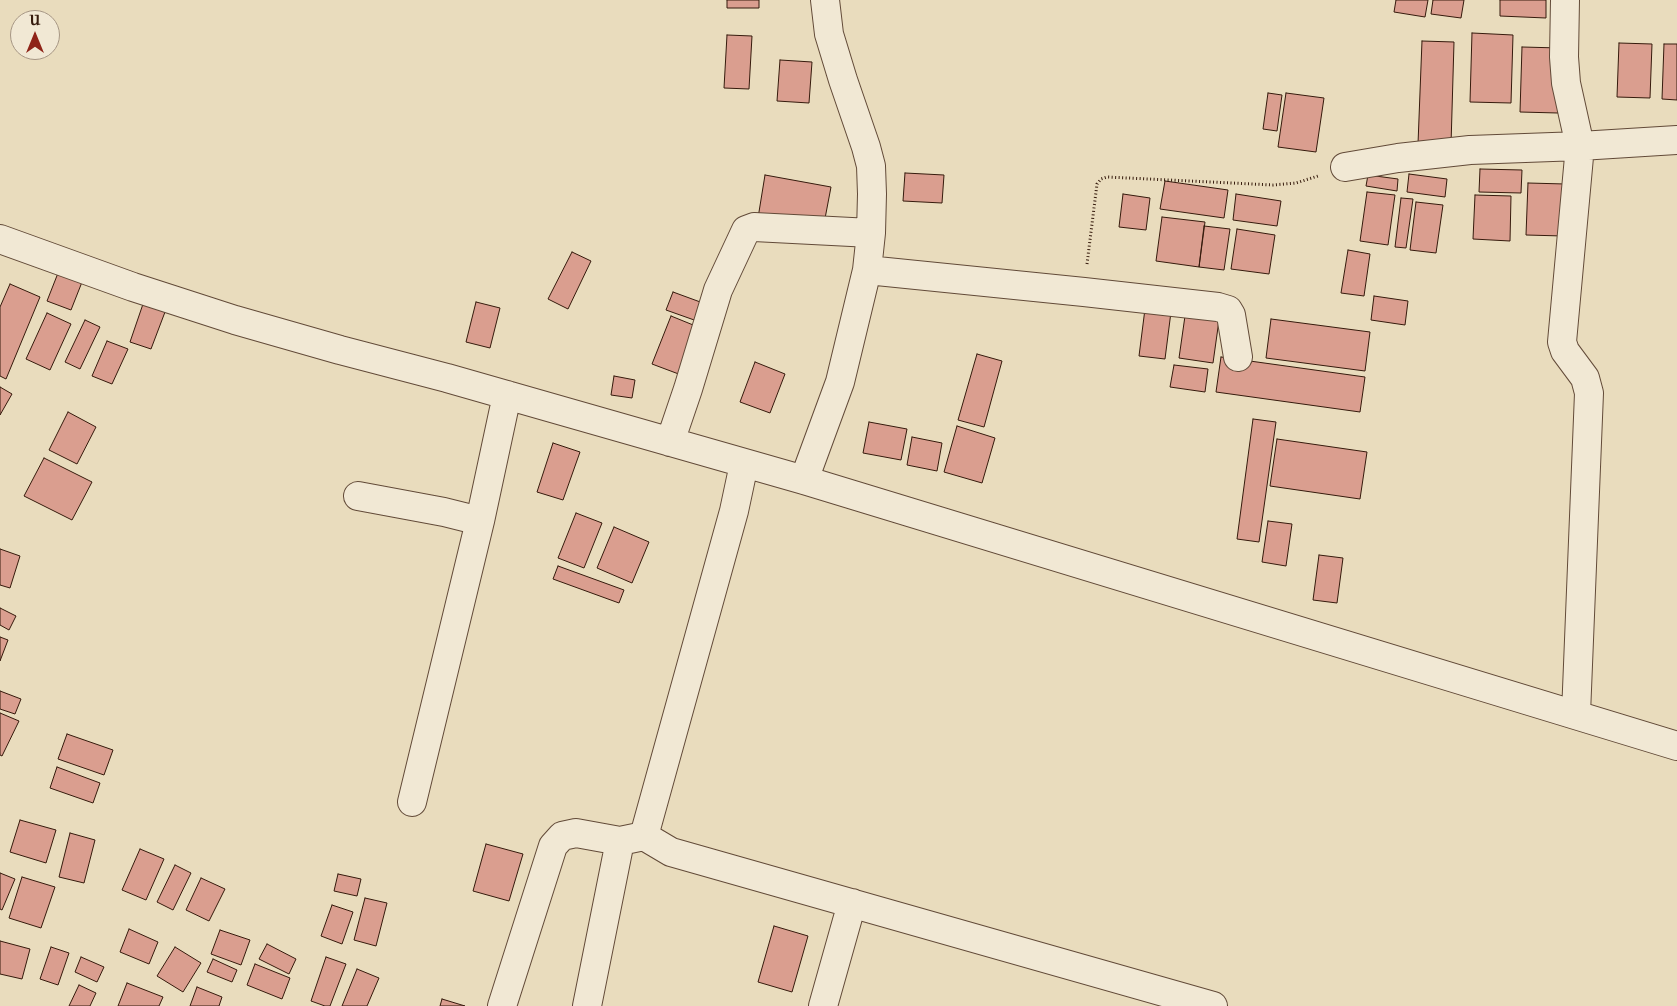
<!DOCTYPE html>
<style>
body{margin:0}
#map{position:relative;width:1677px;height:1006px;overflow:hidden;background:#e9dcbd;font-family:"IM FELL French Canon",serif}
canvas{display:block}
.north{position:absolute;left:10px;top:10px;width:50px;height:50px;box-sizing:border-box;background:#f1e8d4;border:1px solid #a69684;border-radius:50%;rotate:0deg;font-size:14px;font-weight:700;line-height:20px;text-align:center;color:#351a0c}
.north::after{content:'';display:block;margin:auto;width:18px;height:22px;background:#8f2418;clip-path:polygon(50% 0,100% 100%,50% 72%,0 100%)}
</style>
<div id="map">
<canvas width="1677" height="1006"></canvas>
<div class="north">U</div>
</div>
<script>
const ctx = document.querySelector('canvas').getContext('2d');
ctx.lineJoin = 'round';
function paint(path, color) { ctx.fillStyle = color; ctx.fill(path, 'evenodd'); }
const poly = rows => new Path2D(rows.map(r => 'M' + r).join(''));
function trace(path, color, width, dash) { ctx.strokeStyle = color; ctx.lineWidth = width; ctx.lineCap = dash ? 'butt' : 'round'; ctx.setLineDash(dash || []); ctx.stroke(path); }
const building = poly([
 [727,0,759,0,759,8,727,8,727,0],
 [1396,0,1428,0,1425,17,1394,12,1396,0],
 [1433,0,1464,0,1461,18,1431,14,1433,0],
 [1500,0,1546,0,1546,18,1500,16,1500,0],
 [1472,33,1513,35,1511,103,1470,102,1472,33],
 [727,35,752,36,749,89,724,88,727,35],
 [1422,41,1454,42,1451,145,1418,144,1422,41],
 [1619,43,1652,44,1650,98,1617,97,1619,43],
 [1664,44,1677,44,1677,100,1662,99,1664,44],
 [1522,47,1560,48,1558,113,1520,112,1522,47],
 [780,60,812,62,809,103,777,101,780,60],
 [1268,93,1282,95,1277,131,1263,129,1268,93],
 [1286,93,1324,98,1316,152,1278,147,1286,93],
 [1480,169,1522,170,1521,193,1479,192,1480,169],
 [905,173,944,175,942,203,903,201,905,173],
 [1409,174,1447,179,1445,197,1407,192,1409,174],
 [765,175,831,187,823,229,758,218,765,175],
 [1368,175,1398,179,1397,191,1366,186,1368,175],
 [1165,181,1228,190,1224,218,1160,209,1165,181],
 [1528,183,1565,184,1563,236,1526,235,1528,183],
 [1367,192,1395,195,1388,245,1360,241,1367,192],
 [1123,194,1150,198,1146,230,1119,227,1123,194],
 [1236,194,1281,201,1277,226,1233,220,1236,194],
 [1475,195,1511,196,1510,241,1473,239,1475,195],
 [1401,198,1413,199,1406,248,1395,247,1401,198],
 [1416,202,1443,205,1436,253,1410,250,1416,202],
 [1162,217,1205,222,1199,267,1156,261,1162,217],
 [1204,226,1230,229,1224,270,1199,267,1204,226],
 [1237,229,1275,235,1269,274,1231,269,1237,229],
 [1348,250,1370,254,1364,296,1341,293,1348,250],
 [572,252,591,261,568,309,548,299,572,252],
 [60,268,84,277,71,310,47,301,60,268],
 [10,284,40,297,6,379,0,376,0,307,10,284],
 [673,292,703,303,697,321,666,310,673,292],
 [1374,296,1408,301,1405,325,1371,320,1374,296],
 [1146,301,1172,304,1165,359,1139,356,1146,301],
 [476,302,500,308,490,348,466,342,476,302],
 [143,304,165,312,151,349,130,342,143,304],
 [1186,309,1220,313,1213,363,1179,358,1186,309],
 [47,313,71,324,50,370,26,359,47,313],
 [671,316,703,329,684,376,652,364,671,316],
 [1271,319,1370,332,1365,371,1266,358,1271,319],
 [85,320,100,327,80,369,65,362,85,320],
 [107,341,128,349,112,384,92,376,107,341],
 [977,354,1002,361,984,427,958,420,977,354],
 [1221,357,1365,377,1360,412,1216,392,1221,357],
 [755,362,785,374,770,413,740,402,755,362],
 [1174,365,1208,369,1205,392,1170,387,1174,365],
 [614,376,635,380,632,398,611,395,614,376],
 [0,387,12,394,0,415,0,387],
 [68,412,96,427,77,464,49,450,68,412],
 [1253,419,1276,422,1259,542,1237,539,1253,419],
 [869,422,907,429,901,460,863,453,869,422],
 [957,426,995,438,982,483,944,472,957,426],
 [912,437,942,443,937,471,907,465,912,437],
 [1277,439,1367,452,1360,499,1270,486,1277,439],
 [553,443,580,452,563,500,537,492,553,443],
 [44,458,92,482,72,520,24,496,44,458],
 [576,513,602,523,584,568,558,558,576,513],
 [1268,521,1292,524,1286,566,1262,562,1268,521],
 [614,527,649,542,632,583,597,568,614,527],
 [0,549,20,556,10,588,0,585,0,549],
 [1319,555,1343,558,1337,603,1313,600,1319,555],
 [558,566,624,590,619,603,553,579,558,566],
 [0,608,16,616,9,630,0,625,0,608],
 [0,637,8,640,0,661,0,637],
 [0,691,21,699,15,714,0,709,0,691],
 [0,713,19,721,2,756,0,755,0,713],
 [67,734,113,750,104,775,58,759,67,734],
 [57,767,100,783,93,803,50,788,57,767],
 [20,820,56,830,46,863,10,852,20,820],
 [70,833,95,840,84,883,59,877,70,833],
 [486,844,523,854,509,901,473,891,486,844],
 [140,849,164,859,146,900,122,890,140,849],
 [175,865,191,873,173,910,157,902,175,865],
 [0,873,15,879,2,910,0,909,0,873],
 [338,874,361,879,357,896,334,891,338,874],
 [22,877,55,887,41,928,9,918,22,877],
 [201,878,225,889,209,921,186,910,201,878],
 [365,898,387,903,376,946,354,940,365,898],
 [332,905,353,912,342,944,321,936,332,905],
 [774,926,808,936,792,992,758,982,774,926],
 [129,929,158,942,149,964,120,952,129,929],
 [220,930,250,940,241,965,211,954,220,930],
 [0,941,30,949,22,979,0,974,0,941],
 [267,944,296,959,289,974,259,959,267,944],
 [51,947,69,953,58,985,40,979,51,947],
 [175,947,201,963,183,992,157,976,175,947],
 [81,957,104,967,97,982,75,972,81,957],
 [326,957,346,964,330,1006,325,1006,311,1001,326,957],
 [213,959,237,970,232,982,207,972,213,959],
 [255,964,290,978,282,999,247,985,255,964],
 [357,969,379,978,367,1006,342,1006,357,969],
 [127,983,163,997,159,1006,118,1006,127,983],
 [79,985,96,993,90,1006,69,1006,79,985],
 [197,987,222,997,219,1006,190,1006,197,987],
 [442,999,465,1006,440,1006,442,999]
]);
paint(building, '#da9e8f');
trace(building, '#351a0c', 1);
const minor = poly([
 [1565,0,1564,57,1566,83,1580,146,1562,342,1565,351,1585,378,1589,393,1576,714],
 [1345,167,1398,158,1470,150,1580,146,1677,140],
 [0,239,133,287,235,320,340,350,447,378,804,480,1677,746],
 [867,270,1084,292,1218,307,1228,310,1231,315,1238,357],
 [670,442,688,389,718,290,746,230,754,227,871,233],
 [744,464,734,511,644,836,671,852,1213,1006],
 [804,480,840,382,867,270,871,233,872,194,871,166,866,147,843,80,829,34,825,0],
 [358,496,444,512,480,521],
 [412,802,480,521,507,395],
 [502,1006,553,846,562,836,576,833,620,841,644,836],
 [587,1006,620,841],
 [823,1006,852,903]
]);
trace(minor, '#624a38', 30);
trace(poly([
 [1087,264,1097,184,1101,179,1107,177,1273,185,1296,183,1318,176]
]), '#351a0c', 3, [1, 2.5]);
trace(minor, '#f1e8d4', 28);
</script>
